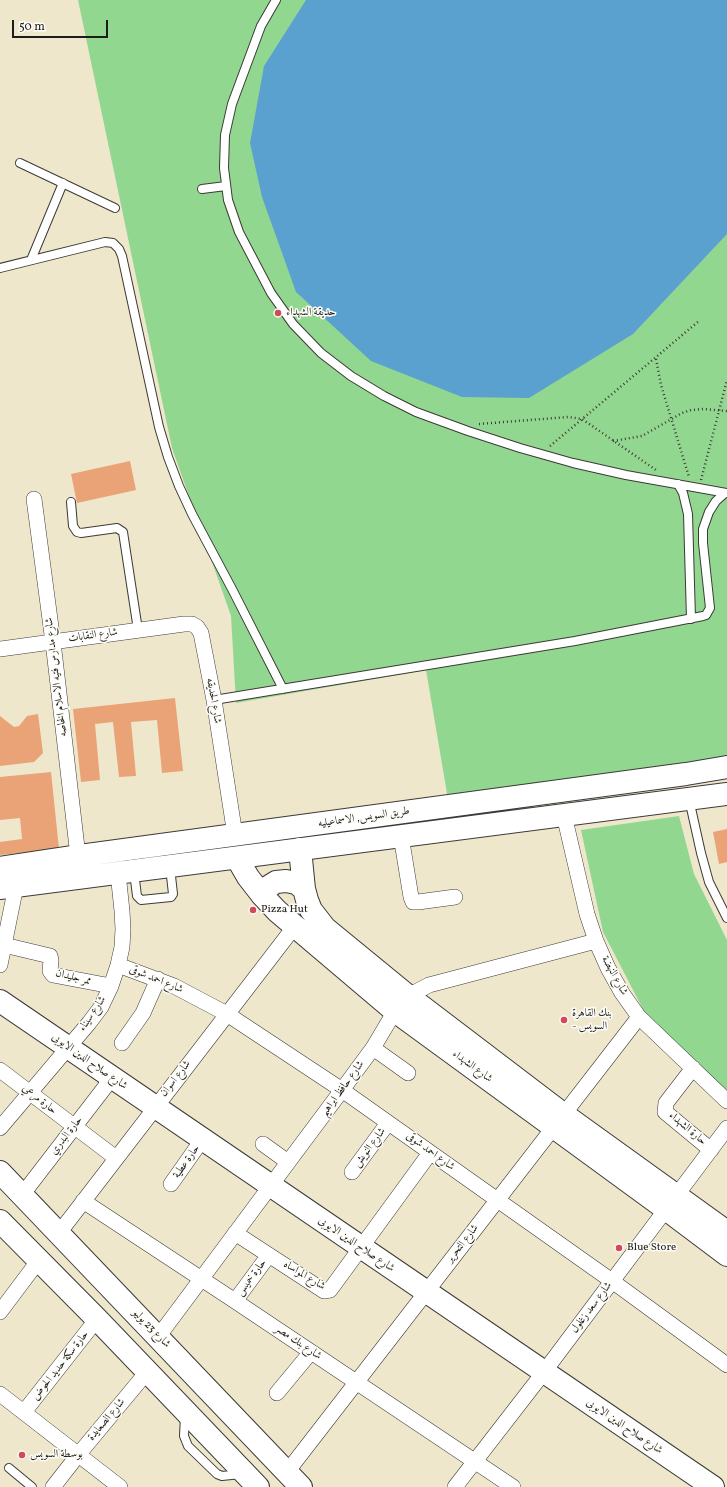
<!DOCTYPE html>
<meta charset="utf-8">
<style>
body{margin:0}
#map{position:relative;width:727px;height:1487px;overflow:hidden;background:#efe7cc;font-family:Vollkorn,serif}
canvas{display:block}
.scale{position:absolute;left:12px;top:20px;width:96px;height:18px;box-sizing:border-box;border:2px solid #1c1c1c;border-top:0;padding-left:5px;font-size:12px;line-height:14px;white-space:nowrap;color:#1c1c1c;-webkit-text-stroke:3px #fdfcf7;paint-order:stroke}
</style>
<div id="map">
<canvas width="727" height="1487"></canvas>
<div class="scale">50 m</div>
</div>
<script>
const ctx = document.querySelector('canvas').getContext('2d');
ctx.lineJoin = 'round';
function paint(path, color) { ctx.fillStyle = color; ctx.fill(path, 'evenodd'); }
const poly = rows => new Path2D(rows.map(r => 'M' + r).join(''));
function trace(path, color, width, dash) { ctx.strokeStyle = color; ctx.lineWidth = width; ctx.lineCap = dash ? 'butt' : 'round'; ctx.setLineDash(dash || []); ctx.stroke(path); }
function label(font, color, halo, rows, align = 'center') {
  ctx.font = font + ' Vollkorn,Amiri,serif'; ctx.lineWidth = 3; ctx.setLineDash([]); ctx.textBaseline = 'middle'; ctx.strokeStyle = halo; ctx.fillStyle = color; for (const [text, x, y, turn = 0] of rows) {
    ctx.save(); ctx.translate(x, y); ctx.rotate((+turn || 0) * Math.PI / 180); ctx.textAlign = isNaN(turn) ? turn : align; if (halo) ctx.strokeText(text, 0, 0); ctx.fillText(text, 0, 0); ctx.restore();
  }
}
paint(poly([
 [78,0,727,0,727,760,448,799,426,670,236,703,231,616,172,448],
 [679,816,694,874,727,940,727,1090,706,1074,646,1015,603,932,581,830]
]), '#92d790');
paint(poly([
 [306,0,727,0,727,234,633,334,529,398,462,397,371,361,296,292,262,197,250,143,264,66]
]), '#5aa1d0');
paint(poly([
 [130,461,136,490,77,503,71,474],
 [175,698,183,771,162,773,157,720,131,722,136,776,119,777,113,722,95,724,100,780,81,782,73,709],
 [38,714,43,753,34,762,0,766,0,716,14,727,19,726,27,716],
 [51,772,59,849,0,855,0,842,22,839,20,818,0,820,0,777],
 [727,829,727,862,719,864,713,832]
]), '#e9a377');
const lane = poly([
 [276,0,261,26,232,104,225,135,224,168,228,200,239,232,271,293,293,324,321,353,351,376,384,396,416,412,468,431,520,448,573,463,626,475,727,493],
 [20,163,115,208],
 [202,189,226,186],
 [31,260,63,183],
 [0,268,105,242,113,243,119,249,122,256,159,427,168,457,179,486,192,514,232,589,283,689],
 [678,484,683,493,688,514,691,619],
 [71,502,73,526,77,532,81,533,117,528,123,532,138,630],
 [214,700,575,641,703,616,706,615,710,608,703,543,703,529,709,512,716,501,725,493],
 [689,799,701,853,709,882,727,918],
 [134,872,137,896,141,900,171,897,173,894,170,867],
 [185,1416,184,1436,188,1446,217,1474,222,1476,241,1474],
 [9,1468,32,1487]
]);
const street = poly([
 [34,499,53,642,78,856],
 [0,649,184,624,192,624,197,627,201,633,214,700,235,835],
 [564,815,587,914,596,941,608,968,622,993,639,1017,727,1101],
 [401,836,411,897,413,902,418,902,455,897],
 [4,945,50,956,51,960,50,971,53,975,111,986],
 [0,965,16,886],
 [118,965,174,986,227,1014,342,1090,612,1281,727,1365],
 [122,1043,143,1013,158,979],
 [373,1048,408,1073],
 [693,1068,666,1103,665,1112,711,1150],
 [0,1070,116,1158],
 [0,1128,89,1023,101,1007,111,986,118,965,122,947,123,929,122,911,118,873],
 [263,1144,288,1162],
 [352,1172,388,1123],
 [171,1184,202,1140],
 [22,1195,112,1078],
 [83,1201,235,1301,513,1487],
 [59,1233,295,926],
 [235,1233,324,1291,330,1290,430,1153],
 [235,1301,269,1255],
 [0,1312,39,1260],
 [158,1337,342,1090,373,1048,395,1011,408,996,429,985,596,941],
 [277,1393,311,1352],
 [0,1394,120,1487],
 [24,1412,97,1319],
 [287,1472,639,1017],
 [53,1487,78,1455,147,1372],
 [455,1487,544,1372,727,1128]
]);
const secondary = poly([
 [300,849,304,889,307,900,311,910,325,928,408,996,563,1114,727,1232],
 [237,858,248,877,262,895,277,911,395,1011,666,1209,727,1255],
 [262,895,268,887,276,882,286,881,296,883,304,889],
 [0,1001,713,1487]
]);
const primary = poly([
 [0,868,78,856,686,774,727,767],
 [0,888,727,794],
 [0,1172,301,1487],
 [0,1221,97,1319,258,1487]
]);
trace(lane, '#3c3a36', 10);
trace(street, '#3c3a36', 16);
trace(secondary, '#3c3a36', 24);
trace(primary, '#3c3a36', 24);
trace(poly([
 [656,359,661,385,689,477],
 [479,424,568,417,582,419,656,470],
 [613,441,642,436,682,413,691,410,703,409,727,411],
 [550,446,699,321],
 [701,480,727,380]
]), '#3c3a36', 2.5, [1, 3]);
trace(lane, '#fff', 8);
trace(street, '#fff', 15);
trace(secondary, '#fff', 22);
trace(primary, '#fff', 22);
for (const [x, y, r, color] of [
 [278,313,4,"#d1495b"],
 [253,910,4,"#d1495b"],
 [564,1020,4,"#d1495b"],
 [619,1248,4,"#d1495b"],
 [22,1455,4,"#d1495b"]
]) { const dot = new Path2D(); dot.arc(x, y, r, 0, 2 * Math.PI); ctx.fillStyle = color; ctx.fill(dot); trace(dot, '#fdfcf7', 1.5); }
label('11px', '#1c1c1c', '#fdfcf7', [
 ["حديقة الشهداء",286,313],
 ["Pizza Hut",261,910],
 ["بنك القاهرة",572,1014],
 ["- السويس",572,1027],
 ["Blue Store",627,1248],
 ["بوسطة السويس",30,1455]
], 'left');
label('11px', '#1c1c1c', '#fdfcf7', [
 ["شارع النقابات",93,636,-8],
 ["شارع مدارس فتيه الاسلام الخاصه",57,677,-97],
 ["شارع الحديقه",213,701,80],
 ["طريق السويس, الاسماعيليه",364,818,-8],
 ["شارع النهضة",614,976,61],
 ["ممر جليدان",73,978,14],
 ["شارع احمد شوقى",156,980,22],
 ["شارع سيناء",93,1014,-56],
 ["شارع صلاح الدين الايوبى",89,1062,35],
 ["شارع الشهداء",472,1067,36],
 ["شارع اسوان",176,1079,-52],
 ["شارع حافظ ابراهيم",343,1089,-54],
 ["حارة مرعي",39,1100,38],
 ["حارة الشهداء",687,1129,40],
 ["حارة البدري",67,1136,-52],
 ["شارع النويش",370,1148,-53],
 ["شارع احمد شوقى",430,1152,36],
 ["حارة عطية",187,1162,-55],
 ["شارع التحرير",463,1244,-52],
 ["شارع صلاح الدين الايوبى",356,1245,34],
 ["شارع المواساه",304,1276,31],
 ["حارة خميس",252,1278,-53],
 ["شارع سعد زغلول",592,1308,-53],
 ["شارع 23 يوليو",151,1329,46],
 ["شارع بنك مصر",298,1343,34],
 ["حارة سكة حديد الحوض",61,1366,-52],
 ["شارع الصعايدة",107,1420,-50],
 ["شارع صلاح الدين الايوبى",624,1427,34]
]);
</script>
